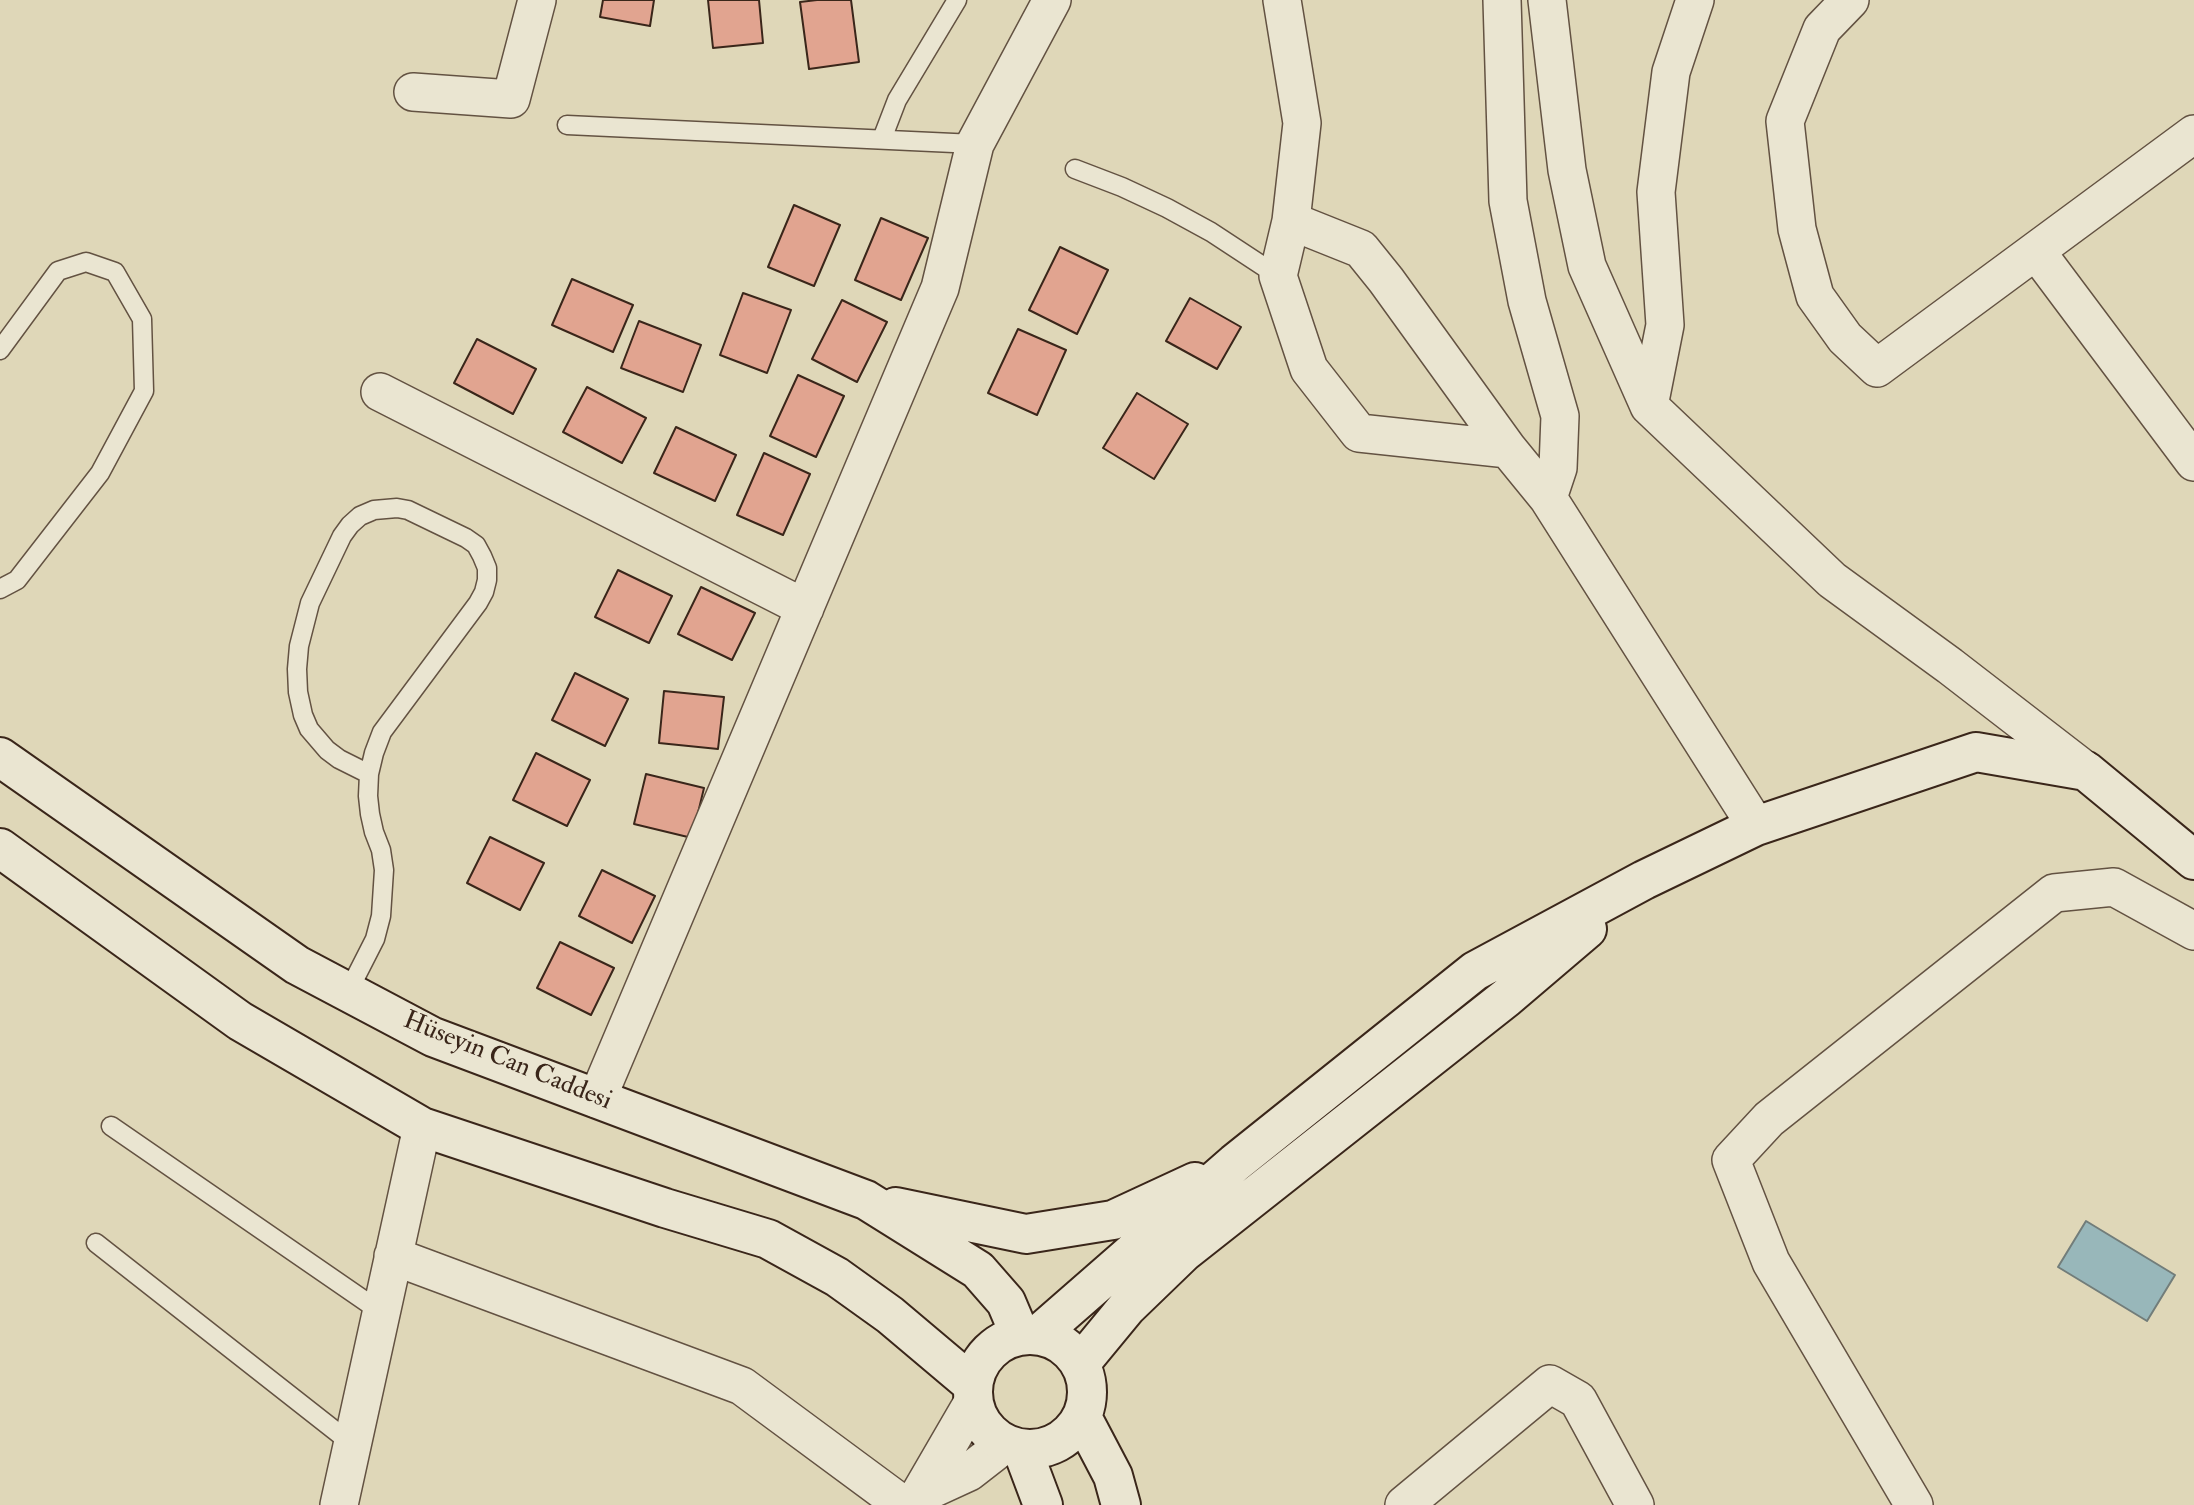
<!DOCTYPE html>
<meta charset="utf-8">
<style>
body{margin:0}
canvas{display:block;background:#dfd7b8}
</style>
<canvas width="2194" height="1505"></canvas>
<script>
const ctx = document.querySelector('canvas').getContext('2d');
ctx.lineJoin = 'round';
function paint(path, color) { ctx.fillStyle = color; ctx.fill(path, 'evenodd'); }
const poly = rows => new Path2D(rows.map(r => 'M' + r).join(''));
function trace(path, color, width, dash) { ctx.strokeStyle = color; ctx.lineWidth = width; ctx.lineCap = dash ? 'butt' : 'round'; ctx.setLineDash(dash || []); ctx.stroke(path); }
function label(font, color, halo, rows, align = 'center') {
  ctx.font = font + ' "IM FELL Double Pica",serif'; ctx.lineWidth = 5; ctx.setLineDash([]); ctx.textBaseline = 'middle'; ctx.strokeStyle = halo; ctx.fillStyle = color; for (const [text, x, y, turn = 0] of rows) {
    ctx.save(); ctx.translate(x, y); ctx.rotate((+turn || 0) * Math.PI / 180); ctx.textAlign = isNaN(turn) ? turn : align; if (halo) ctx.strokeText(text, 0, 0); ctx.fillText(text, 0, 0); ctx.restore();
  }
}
const water = poly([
 [2086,1221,2175,1275,2147,1321,2058,1267,2086,1221]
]);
paint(water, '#98b7ba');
trace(water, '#727d7a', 2);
const building = poly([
 [603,0,654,0,650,26,600,17,603,0],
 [708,0,759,0,763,43,713,48,708,0],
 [817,0,851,0,859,62,809,69,800,2,817,0],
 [794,205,840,225,814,286,768,267,794,205],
 [881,218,928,238,901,300,855,280,881,218],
 [1060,247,1108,270,1077,334,1029,310,1060,247],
 [572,279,633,305,613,352,552,325,572,279],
 [743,293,791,310,767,373,720,355,743,293],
 [1190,298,1241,327,1217,369,1166,341,1190,298],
 [842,300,887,322,857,382,812,359,842,300],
 [639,321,701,345,683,392,621,368,639,321],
 [1018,329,1066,350,1037,415,988,393,1018,329],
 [477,339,536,369,513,414,454,383,477,339],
 [798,375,844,396,816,457,770,436,798,375],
 [587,387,646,418,622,463,563,432,587,387],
 [1137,393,1188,424,1154,479,1103,448,1137,393],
 [676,427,736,455,715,501,654,473,676,427],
 [764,453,810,474,783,535,737,515,764,453],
 [618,570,672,596,649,643,595,617,618,570],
 [701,587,755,613,732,660,678,634,701,587],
 [575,673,628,699,605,746,552,720,575,673],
 [664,691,724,697,718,749,659,743,664,691],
 [536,753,590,780,567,826,513,800,536,753],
 [646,774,704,788,692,838,634,824,646,774],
 [490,837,544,863,520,910,467,883,490,837],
 [602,870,655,896,632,943,579,916,602,870],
 [560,942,614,968,591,1015,537,988,560,942]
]);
paint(building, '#e1a490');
trace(building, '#3a261a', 2);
const lane = poly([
 [567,125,975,144],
 [882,139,897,100,957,0],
 [1075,169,1122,187,1167,208,1211,232,1278,276],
 [0,350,58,271,86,262,115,272,142,319,144,391,100,473,17,580,0,589],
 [348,992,375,939,381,916,384,870,381,850,374,832,370,814,368,796,369,774,374,753,382,732,478,603,484,592,487,580,487,568,482,556,476,545,466,538,408,510,397,508,374,510,360,516,350,525,342,536,310,603,299,646,297,669,298,692,303,715,309,729,327,750,339,759,369,774],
 [111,1126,381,1312],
 [96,1243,352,1444]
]);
const street = poly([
 [1282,0,1302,123,1291,221,1278,276,1309,369,1359,433,1508,449,1548,498,1756,826],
 [1502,0,1508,201,1527,301,1560,416,1558,468,1548,498],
 [1547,0,1567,170,1587,266,1649,406,1832,580,1950,666,2086,771],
 [1850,0,1822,29,1785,121,1797,229,1815,296,1845,338,1877,368,2194,134],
 [413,92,511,99,537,0],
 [1291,221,1361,249,1386,280,1508,449],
 [2036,251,2194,462],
 [380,392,805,608],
 [1649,406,1665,325,1656,192,1671,72,1695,0],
 [597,1099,940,288,975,144,1052,0],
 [393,1256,742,1386,903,1505],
 [919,1495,973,1402],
 [339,1505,422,1127],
 [907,1505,919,1495,969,1472,1005,1444],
 [1404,1505,1550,1384,1578,1400,1635,1505],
 [1914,1505,1771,1262,1731,1160,1769,1119,2054,893,2114,887,2194,931]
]);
const secondary = poly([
 [0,757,297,965,433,1037,866,1200,978,1270,1006,1302,1020,1335],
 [0,848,240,1021,422,1127,665,1208,768,1239,837,1277,890,1315,973,1385],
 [896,1207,1026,1234,1113,1220,1195,1182],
 '973 1392a57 57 0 1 1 114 0a57 57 0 1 1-114 0Z',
 [1038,1335,1235,1163,1475,971,1644,880,1756,826,1976,752,2086,771,2194,860],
 [1080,1364,1127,1307,1184,1252,1506,998,1587,929],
 [1082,1417,1113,1476,1121,1505],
 [1022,1449,1043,1505]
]);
trace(lane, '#635242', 21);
trace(street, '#635242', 40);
trace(secondary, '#3a261a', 42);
trace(lane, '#eae5d1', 18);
trace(street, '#eae5d1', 37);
trace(secondary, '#eae5d1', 38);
label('26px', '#3a261a', '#eae5d1', [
 ["Hüseyin Can Caddesi",507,1062,22]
]);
</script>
